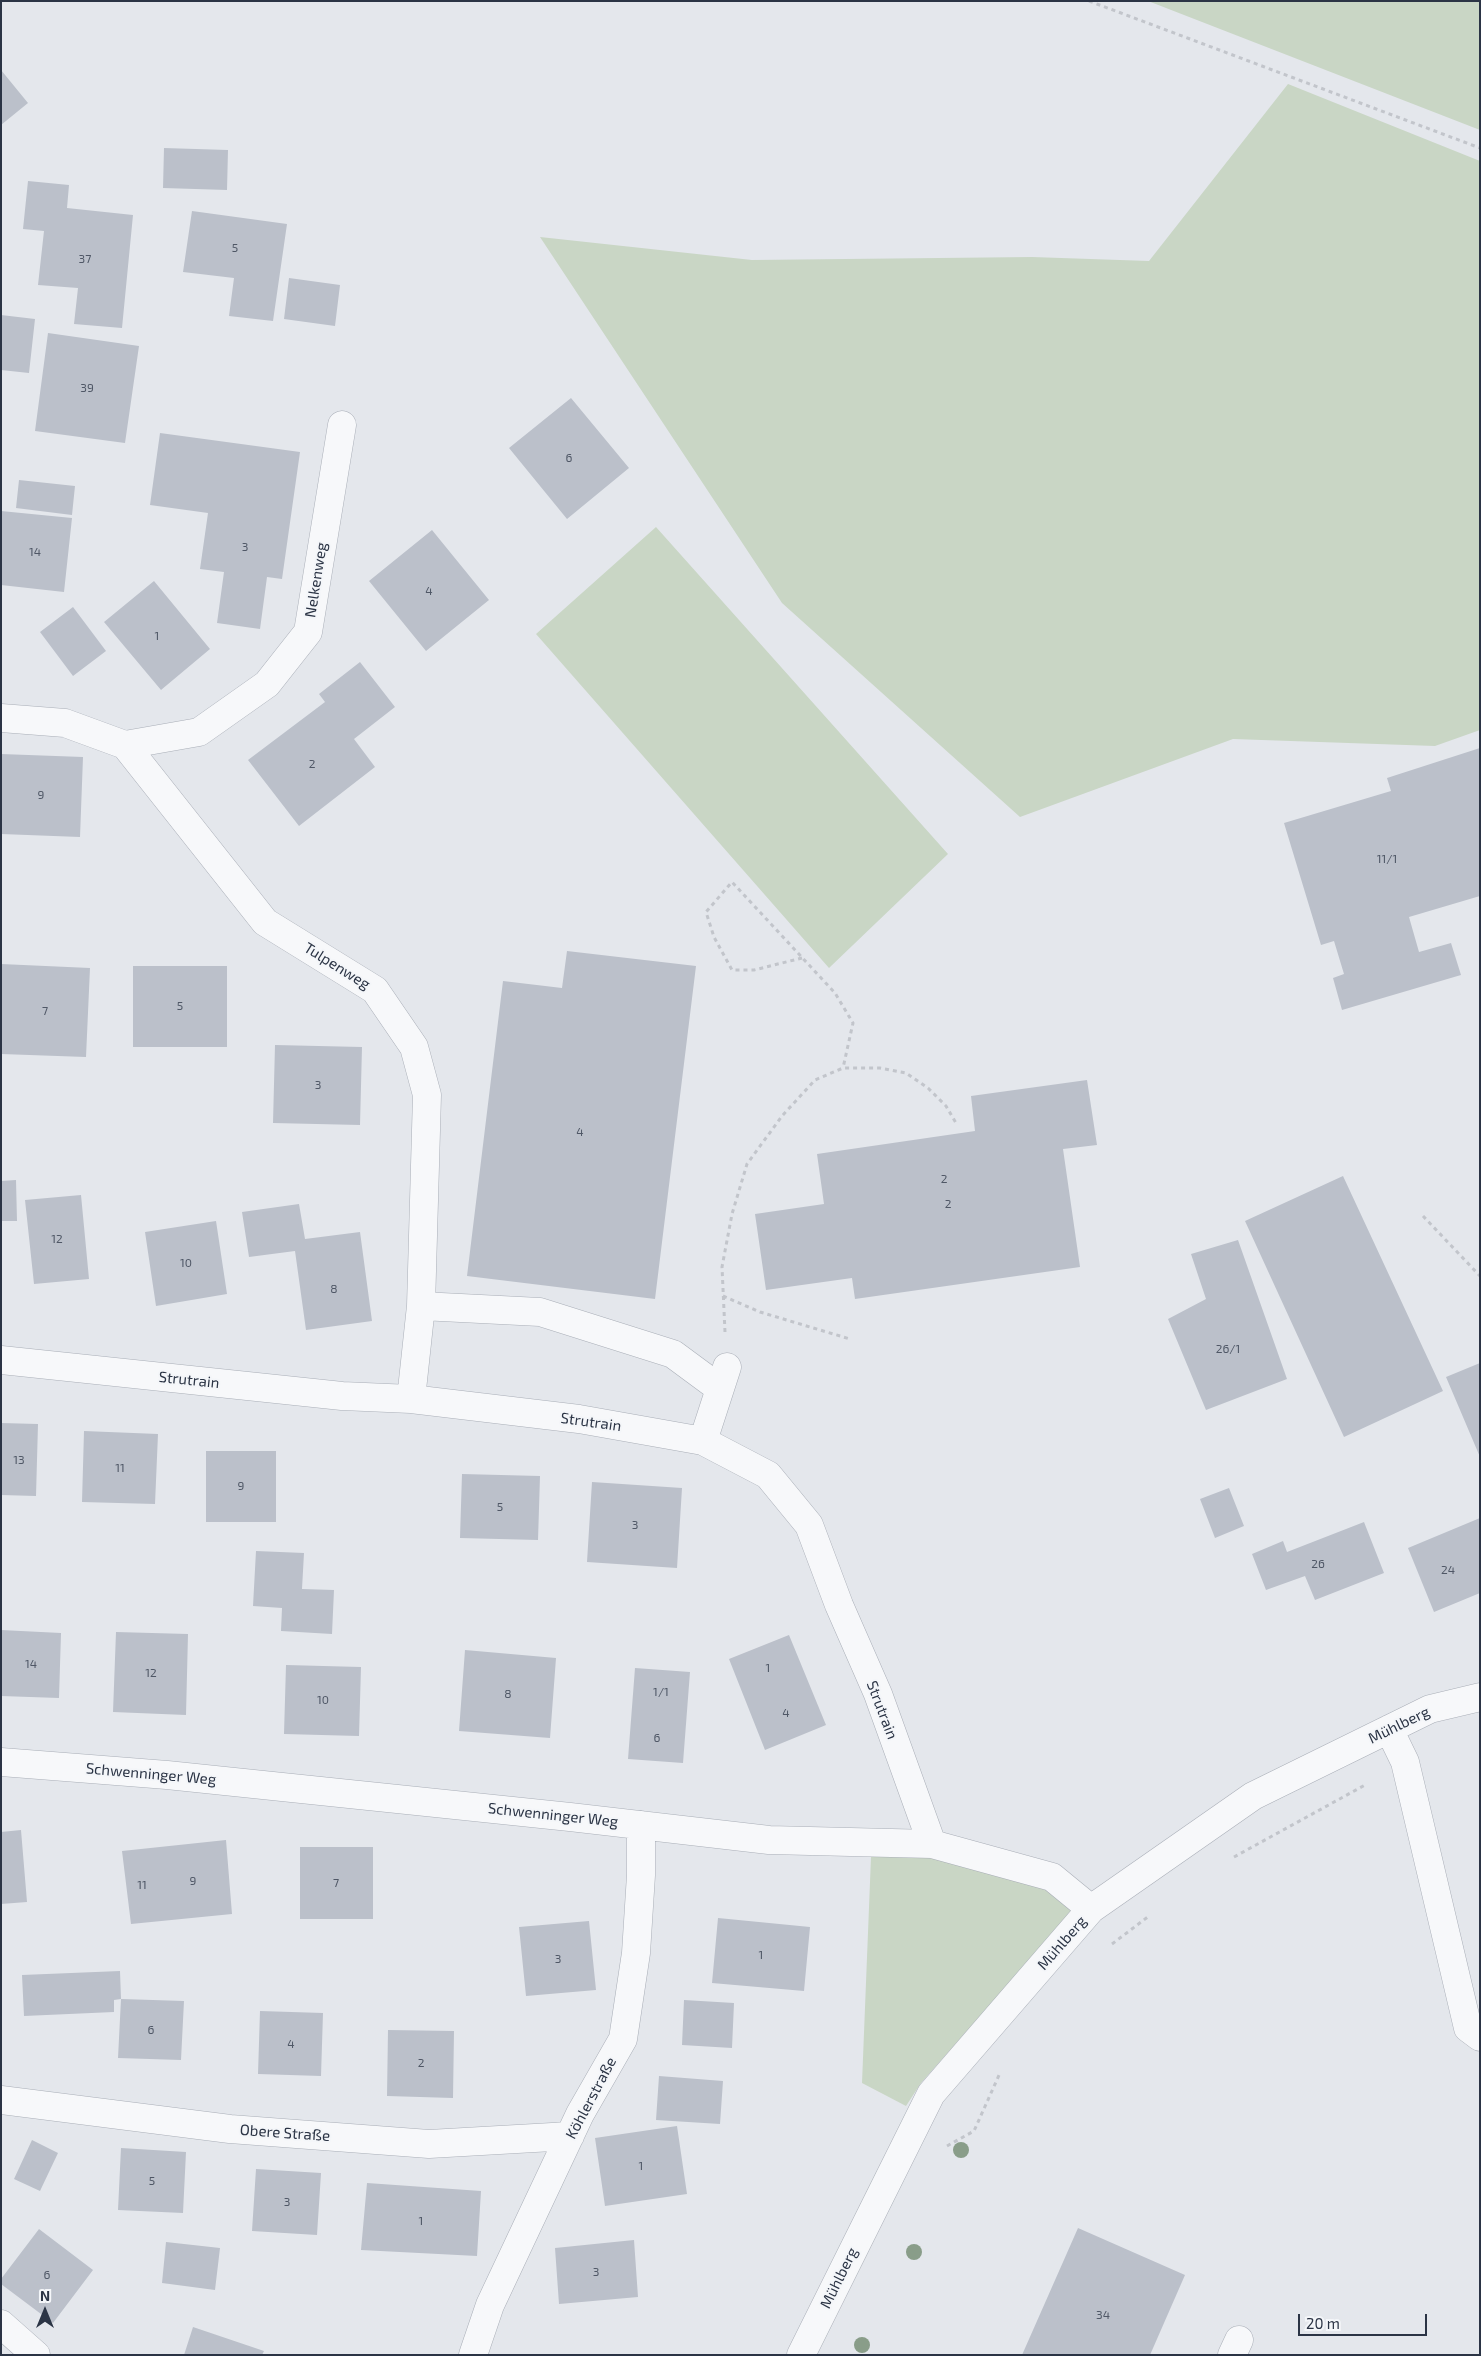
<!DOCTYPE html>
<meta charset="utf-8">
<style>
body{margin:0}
#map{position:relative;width:1481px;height:2356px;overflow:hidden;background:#e4e7ec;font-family:"Exo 2",sans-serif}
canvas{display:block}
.frame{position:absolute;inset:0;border:2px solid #2b3445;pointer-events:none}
.north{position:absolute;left:20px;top:2286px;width:50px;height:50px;-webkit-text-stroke:4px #f4f6f9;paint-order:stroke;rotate:0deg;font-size:14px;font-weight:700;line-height:20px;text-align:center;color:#2b3445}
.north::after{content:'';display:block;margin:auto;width:18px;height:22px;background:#2b3445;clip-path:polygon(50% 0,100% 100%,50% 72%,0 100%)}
.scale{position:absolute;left:1298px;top:2314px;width:129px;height:22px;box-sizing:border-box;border:2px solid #2b3445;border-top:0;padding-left:6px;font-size:15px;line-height:18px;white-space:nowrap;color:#2b3445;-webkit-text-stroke:4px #f4f6f9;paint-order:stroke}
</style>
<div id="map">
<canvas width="1481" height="2356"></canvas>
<div class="frame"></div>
<div class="north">N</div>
<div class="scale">20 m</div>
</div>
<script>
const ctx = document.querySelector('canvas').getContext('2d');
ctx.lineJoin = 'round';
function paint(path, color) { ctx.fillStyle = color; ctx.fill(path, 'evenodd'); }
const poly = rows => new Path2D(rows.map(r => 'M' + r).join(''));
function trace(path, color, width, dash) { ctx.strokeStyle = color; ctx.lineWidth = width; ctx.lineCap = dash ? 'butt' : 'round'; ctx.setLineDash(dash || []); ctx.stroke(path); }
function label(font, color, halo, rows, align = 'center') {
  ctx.font = font + ' "Exo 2",sans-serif'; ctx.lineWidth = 4; ctx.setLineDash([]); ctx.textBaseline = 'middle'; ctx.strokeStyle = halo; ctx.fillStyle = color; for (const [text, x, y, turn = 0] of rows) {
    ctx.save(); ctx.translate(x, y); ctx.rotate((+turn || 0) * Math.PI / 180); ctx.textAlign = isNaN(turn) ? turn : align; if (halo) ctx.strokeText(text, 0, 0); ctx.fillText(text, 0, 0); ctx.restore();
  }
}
paint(poly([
 [1148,1,1480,1,1480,130],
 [1288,84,1480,161,1480,730,1435,746,1233,739,1020,817,782,603,540,237,752,260,1032,257,1149,261],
 [656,527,948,854,829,968,536,634],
 [871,1857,933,1857,1037,1881,1074,1910,921,2083,906,2106,862,2083]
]), '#c9d6c5');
paint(poly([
 [1,70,28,103,1,125],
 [164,148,228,150,227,190,163,188],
 [28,181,69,185,67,208,133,215,122,328,74,324,78,288,38,285,44,231,23,229],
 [192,211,287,224,273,321,229,316,234,278,183,272],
 [289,278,340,285,335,326,284,319],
 [1,315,35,319,29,373,1,370],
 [48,333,139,346,125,443,35,431],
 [571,398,629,468,567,519,509,448],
 [160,433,300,452,282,579,267,577,260,629,217,623,224,572,200,569,208,513,150,505],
 [19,480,75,486,72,515,16,508],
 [1,511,72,518,64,592,1,585],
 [432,530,489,600,426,651,369,581],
 [154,581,210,649,161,690,104,622],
 [73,607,106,651,73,676,40,632],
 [360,662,395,707,354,739,375,767,299,826,248,760,325,702,319,694],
 [1480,748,1480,896,1409,917,1419,952,1451,943,1461,975,1342,1010,1333,978,1344,974,1334,941,1321,945,1284,823,1391,791,1387,778],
 [1,754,83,757,80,837,1,834],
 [567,951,696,966,655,1299,467,1276,503,981,562,988],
 [1,964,90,968,86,1057,1,1054],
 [133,966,227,966,227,1047,133,1047],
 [275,1045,362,1047,360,1125,273,1123],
 [1087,1080,1097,1145,1063,1149,1080,1267,855,1299,852,1278,766,1290,755,1214,824,1204,817,1154,975,1131,971,1096],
 [1343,1176,1443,1391,1344,1437,1245,1221],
 [16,1180,17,1221,1,1221,1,1181],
 [81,1195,89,1279,34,1284,25,1200],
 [299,1204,305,1239,360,1232,372,1321,306,1330,295,1251,249,1257,242,1212],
 [216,1221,227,1294,156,1306,145,1232],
 [1238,1240,1287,1379,1206,1410,1168,1319,1206,1299,1191,1254],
 [1480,1363,1480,1457,1446,1377],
 [1,1423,38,1424,36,1496,1,1495],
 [84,1431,158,1434,155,1504,82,1502],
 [206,1451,276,1451,276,1522,206,1522],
 [462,1474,540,1476,538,1540,460,1538],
 [592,1482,682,1488,677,1568,587,1562],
 [1229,1488,1244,1526,1215,1538,1200,1499],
 [1480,1518,1480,1593,1434,1612,1408,1548],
 [1364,1522,1384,1573,1315,1600,1305,1576,1266,1590,1252,1554,1283,1541,1287,1552],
 [256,1551,304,1553,302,1589,334,1590,332,1634,281,1631,282,1608,253,1606],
 [1,1630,61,1633,59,1698,1,1696],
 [116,1632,188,1634,186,1715,113,1712],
 [789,1635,826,1725,765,1750,729,1659],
 [465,1650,556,1658,550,1738,459,1731],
 [286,1665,361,1667,359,1736,284,1734],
 [635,1668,690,1672,683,1763,628,1759],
 [21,1830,27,1902,1,1904,1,1832],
 [226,1840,232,1914,131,1924,122,1851],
 [300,1847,373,1847,373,1919,300,1919],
 [718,1918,810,1927,804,1991,712,1983],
 [589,1921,596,1990,526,1996,519,1927],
 [120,1971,121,1999,184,2001,181,2060,118,2058,121,1999,114,2000,114,2012,24,2016,22,1975],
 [684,2000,734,2003,732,2048,682,2045],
 [260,2011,323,2013,321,2076,258,2074],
 [388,2030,454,2031,453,2098,387,2096],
 [659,2076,723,2081,720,2124,656,2120],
 [677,2126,687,2194,605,2206,595,2138],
 [32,2140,58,2153,40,2191,14,2179],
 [121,2148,186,2152,183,2213,118,2210],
 [256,2169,321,2173,317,2235,252,2231],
 [367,2183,481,2191,477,2256,361,2250],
 [1078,2228,1185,2275,1150,2355,1022,2355],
 [39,2229,93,2270,53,2323,1,2284,1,2279],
 [634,2240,638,2297,559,2304,555,2248],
 [166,2242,220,2248,215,2290,162,2283],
 [193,2327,264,2351,262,2355,184,2355]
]), '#bbc0ca');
const minor = poly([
 [1,718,65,723,125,745,265,922,375,990,414,1047,427,1095,421,1306,411,1399],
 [125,745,199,732,267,684,308,632,342,425],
 [421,1306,540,1312,673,1354,719,1388],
 [1,1360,342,1396,411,1399,579,1419,703,1441,768,1475,809,1525,839,1605,878,1694,932,1844],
 [703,1441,727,1367],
 [1389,1729,1405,1762,1468,2028,1480,2037],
 [1,1762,167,1775,570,1817,769,1840,932,1844,1052,1877,1091,1909],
 [1,2100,230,2129,429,2144,570,2136],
 [1,2324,36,2355],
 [473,2355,490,2305,580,2114,623,2039,636,1953,641,1875,641,1825],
 [801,2355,931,2094,1091,1909,1253,1796,1430,1709,1480,1697],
 [1232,2355,1239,2340]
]);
trace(minor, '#a9aeb7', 29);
trace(poly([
 [1089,1,1480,148],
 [802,958,754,970,732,970,714,937,706,912,732,882,835,993,853,1023,843,1068],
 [1423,1216,1480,1276],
 [723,1296,760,1312,850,1339],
 [725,1332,722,1267,732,1214,747,1164,782,1116,815,1080,843,1068,880,1068,906,1073,928,1088,946,1106,956,1123],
 [1234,1857,1365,1785],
 [1112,1944,1149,1916],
 [947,2146,974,2131,1000,2073]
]), '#c2c5cb', 3, [4, 4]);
trace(minor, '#f7f8fa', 28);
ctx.fillStyle = '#899d89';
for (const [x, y] of [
 [961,2150],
 [914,2252],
 [862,2345]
]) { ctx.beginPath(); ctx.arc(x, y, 8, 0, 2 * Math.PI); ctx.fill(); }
label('12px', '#4f5766', null, [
 ["5",235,248],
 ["37",85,259],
 ["39",87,388],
 ["6",569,458],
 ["3",245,547],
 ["14",35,552],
 ["4",429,591],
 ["1",157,636],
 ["2",312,764],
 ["9",41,795],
 ["11/1",1387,859],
 ["5",180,1006],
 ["7",45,1011],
 ["3",318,1085],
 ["4",580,1132],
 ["2",944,1179],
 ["2",948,1204],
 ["12",57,1239],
 ["10",186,1263],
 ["8",334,1289],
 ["26/1",1228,1349],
 ["13",19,1460],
 ["11",120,1468],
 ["9",241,1486],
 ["5",500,1507],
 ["3",635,1525],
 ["26",1318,1564],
 ["24",1448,1570],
 ["14",31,1664],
 ["1",768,1668],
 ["12",151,1673],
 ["1/1",661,1692],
 ["8",508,1694],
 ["10",323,1700],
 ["4",786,1713],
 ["6",657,1738],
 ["9",193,1881],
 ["7",336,1883],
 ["11",142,1885],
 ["1",761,1955],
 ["3",558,1959],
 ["6",151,2030],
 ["4",291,2044],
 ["2",421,2063],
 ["1",641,2166],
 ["5",152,2181],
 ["3",287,2202],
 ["1",421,2221],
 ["3",596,2272],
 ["6",47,2275],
 ["34",1103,2315]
]);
label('15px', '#2b3445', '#f4f6f9', [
 ["Nelkenweg",316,580,-81],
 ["Tulpenweg",337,966,32],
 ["Strutrain",189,1380,6],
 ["Strutrain",591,1422,8],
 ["Strutrain",882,1710,69],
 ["Mühlberg",1399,1725,-26],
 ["Schwenninger Weg",151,1774,5],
 ["Schwenninger Weg",553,1815,6],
 ["Mühlberg",1062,1943,-49],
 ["Köhlerstraße",591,2098,-62],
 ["Obere Straße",285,2133,4],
 ["Mühlberg",839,2278,-64]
]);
</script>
